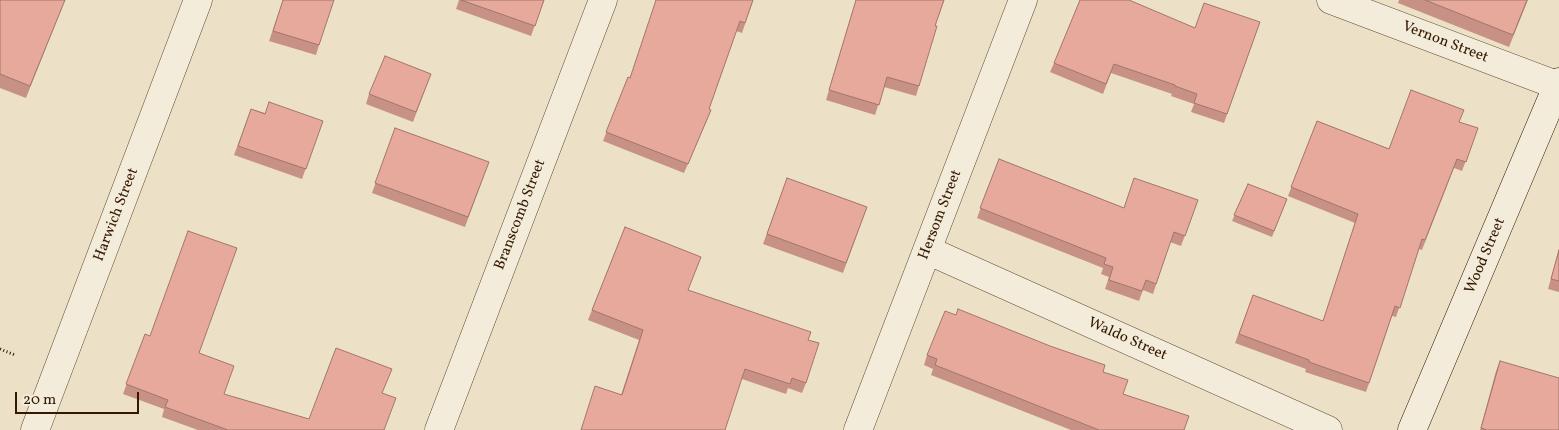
<!DOCTYPE html>
<style>
body{margin:0}
#map{position:relative;width:1559px;height:430px;overflow:hidden;background:#ece1c6;font-family:Vollkorn,serif}
canvas{display:block}
.scale{position:absolute;left:15px;top:392px;width:124px;height:22px;box-sizing:border-box;border:2px solid #351802;border-top:0;padding-left:6px;font-size:15px;line-height:18px;white-space:nowrap;color:#351802;-webkit-text-stroke:4px #f3ecda;paint-order:stroke}
</style>
<div id="map">
<canvas width="1559" height="430"></canvas>
<div class="scale">20 m</div>
</div>
<script>
const ctx = document.querySelector('canvas').getContext('2d');
ctx.lineJoin = 'round';
const poly = rows => new Path2D(rows.map(r => 'M' + r).join(''));
function trace(path, color, width, dash) { ctx.strokeStyle = color; ctx.lineWidth = width; ctx.lineCap = dash ? 'butt' : 'round'; ctx.setLineDash(dash || []); ctx.stroke(path); }
function paint(path, color) { ctx.fillStyle = color; ctx.fill(path, 'evenodd'); }
function label(font, color, halo, rows, align = 'center') {
  ctx.font = font + ' Vollkorn,serif'; ctx.lineWidth = 5; ctx.setLineDash([]); ctx.textBaseline = 'middle'; ctx.strokeStyle = halo; ctx.fillStyle = color; for (const [text, x, y, turn = 0] of rows) {
    ctx.save(); ctx.translate(x, y); ctx.rotate((+turn || 0) * Math.PI / 180); ctx.textAlign = isNaN(turn) ? turn : align; if (halo) ctx.strokeText(text, 0, 0); ctx.fillText(text, 0, 0); ctx.restore();
  }
}
const street = poly([
 [1331,0,1559,86],
 [927,250,1328,430],
 [35,430,198,0],
 [439,430,603,0],
 [858,430,1023,0]
]);
const secondary = poly([
 [1412,430,1559,82]
]);
trace(street, '#634a33', 29);
trace(secondary, '#351802', 29);
trace(poly([
 [0,349,15,355]
]), '#351802', 3, [1, 2.5]);
trace(street, '#f3ecda', 28);
trace(secondary, '#f3ecda', 28);
paint(poly([
 [0,0,65,0,26,98,0,88],
 [283,0,319,45,316,55,269,41],
 [459,0,544,0,531,36,456,9],
 [753,0,742,33,736,31,709,109,711,110,707,120,684,173,603,141,628,77,630,78],
 [856,0,944,0,935,26,919,86,916,96,884,87,875,115,826,100],
 [1399,0,1528,0,1509,47,1398,3],
 [1260,22,1224,123,1191,112,1194,104,1171,96,1172,94,1111,73,1103,94,1050,72,1054,63,1195,28],
 [431,74,413,122,366,104,369,94],
 [251,109,265,113,323,121,302,179,234,155],
 [1317,121,1389,149,1459,122,1478,128,1462,171,1454,168,1422,250,1419,249,1396,317,1392,316,1366,392,1305,372,1306,369,1235,343,1253,295,1323,321,1355,223,1288,196],
 [395,128,489,162,465,227,372,193],
 [999,159,1124,208,1198,200,1181,246,1170,242,1153,294,1143,290,1139,301,1105,289,1109,277,1101,274,1103,268,977,218],
 [787,178,867,207,843,273,763,244],
 [1248,184,1287,199,1272,237,1232,221],
 [625,227,688,290,808,340,806,383,802,393,788,388,786,394,742,379,621,395,639,340,588,320],
 [1559,249,1559,292,1548,289],
 [145,334,199,353,224,394,309,419,383,393,384,430,198,430,162,417,164,409,123,394],
 [927,355,1103,372,1123,394,1184,430,1071,430,931,375,933,369,924,365],
 [1500,361,1559,430,1480,430,1496,371]
]), '#c79185');
const building = poly([
 [0,0,65,0,30,86,0,74,0,0],
 [283,0,334,0,319,45,273,31,283,0],
 [461,0,544,0,535,26,461,0],
 [656,0,753,0,745,23,740,21,709,109,711,110,688,164,606,132,628,77,630,78,656,0],
 [856,0,944,0,935,26,937,26,919,86,887,77,879,105,829,90,856,0],
 [1080,0,1129,0,1195,28,1204,3,1260,22,1227,114,1194,103,1197,94,1175,86,1175,85,1114,64,1106,84,1054,63,1080,0],
 [1425,0,1527,0,1513,35,1425,0],
 [385,56,431,74,416,112,369,94,385,56],
 [1411,90,1464,110,1459,122,1478,128,1466,162,1457,159,1425,240,1422,239,1400,308,1395,306,1369,383,1309,362,1309,360,1239,334,1253,295,1323,321,1358,214,1291,187,1317,121,1389,149,1411,90],
 [269,102,323,121,306,169,238,146,251,109,265,114,269,102],
 [395,128,489,162,468,217,375,183,395,128],
 [999,159,1124,208,1134,178,1198,200,1185,236,1174,232,1156,284,1146,280,1142,291,1109,280,1113,267,1104,264,1106,258,980,208,999,159],
 [787,178,867,207,846,263,767,234,787,178],
 [1248,184,1287,199,1274,231,1234,215,1248,184],
 [625,227,701,257,688,290,811,332,808,340,819,343,806,383,792,378,790,384,745,369,725,430,581,430,595,386,622,395,643,330,592,310,625,227],
 [188,231,237,248,199,353,234,366,224,394,309,419,336,348,392,369,382,393,396,398,384,430,228,430,165,407,168,400,126,384,145,334,150,336,188,231],
 [1559,250,1559,281,1551,279,1559,250],
 [958,309,1050,346,1105,365,1103,372,1128,380,1123,394,1189,416,1184,430,1099,430,935,365,937,359,927,355,945,311,956,315,958,309],
 [1500,361,1559,378,1559,430,1487,430,1481,428,1500,361]
]);
paint(building, '#e7a99b');
trace(building, '#a2766c', 1);
label('15px', '#351802', '#f3ecda', [
 ["Vernon Street",1445,43,21],
 ["Harwich Street",117,215,-69],
 ["Branscomb Street",521,215,-69],
 ["Hersom Street",941,215,-69],
 ["Wood Street",1486,256,-67],
 ["Waldo Street",1127,340,24]
]);
</script>
